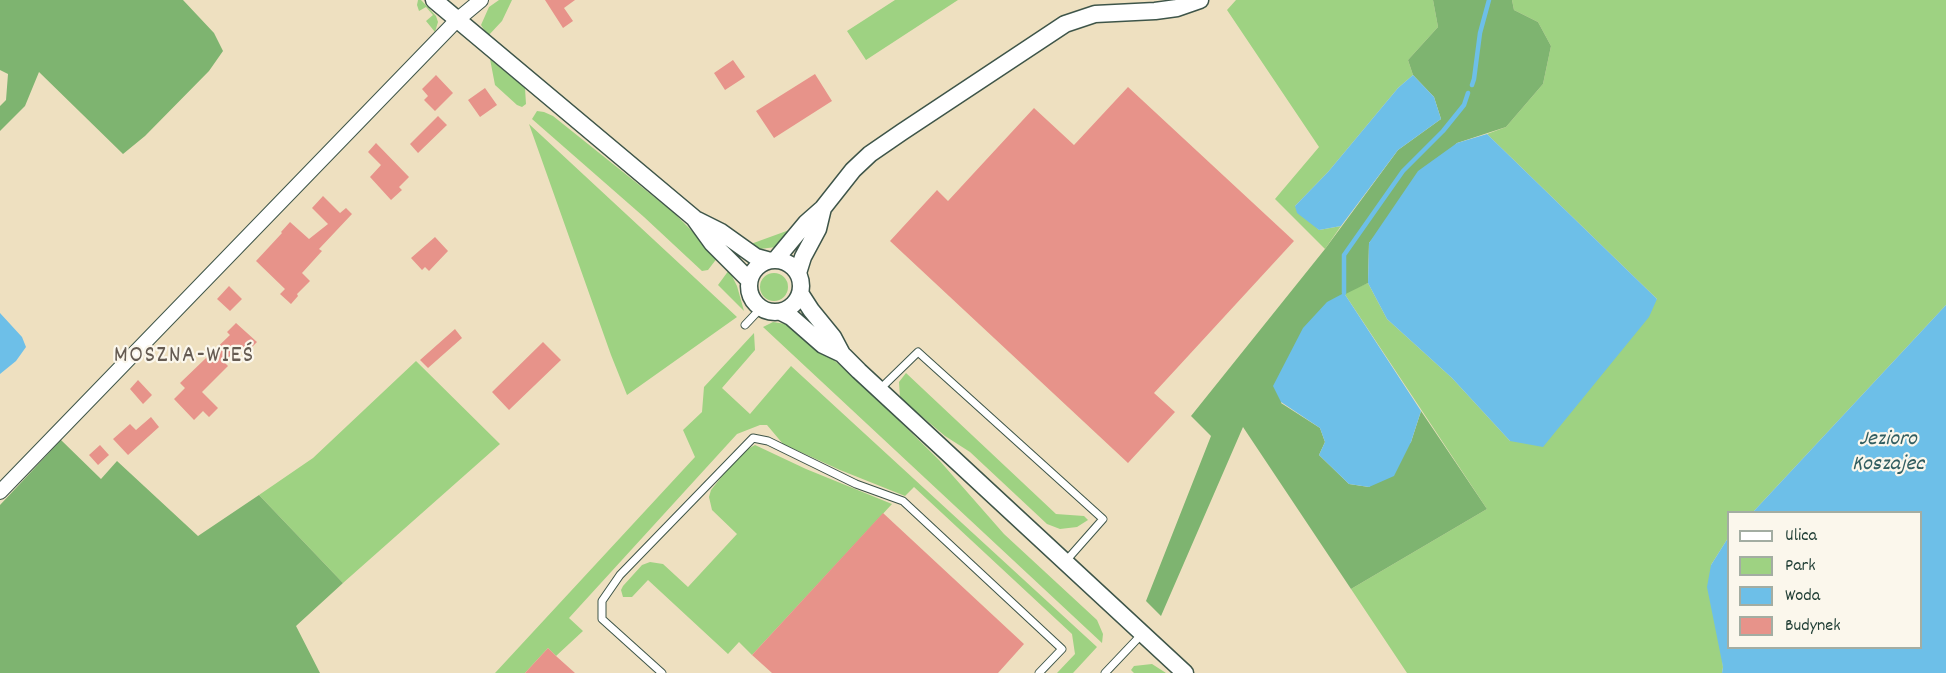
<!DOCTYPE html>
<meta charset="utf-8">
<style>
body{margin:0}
#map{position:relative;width:1946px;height:673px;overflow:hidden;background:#eee0c0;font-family:Dekko,sans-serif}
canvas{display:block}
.legend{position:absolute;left:1727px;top:511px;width:195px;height:138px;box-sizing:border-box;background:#fbf7ec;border:2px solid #a3ada2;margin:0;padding:8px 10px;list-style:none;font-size:18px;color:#1f3d34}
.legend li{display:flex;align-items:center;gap:12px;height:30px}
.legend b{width:30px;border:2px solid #a3ada2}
</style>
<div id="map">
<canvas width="1946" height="673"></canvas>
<ul class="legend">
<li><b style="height:8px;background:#fff"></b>Ulica</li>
<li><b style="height:16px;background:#9ed282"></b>Park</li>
<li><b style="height:16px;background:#6dbfe8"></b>Woda</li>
<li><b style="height:16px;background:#e7938a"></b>Budynek</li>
</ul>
</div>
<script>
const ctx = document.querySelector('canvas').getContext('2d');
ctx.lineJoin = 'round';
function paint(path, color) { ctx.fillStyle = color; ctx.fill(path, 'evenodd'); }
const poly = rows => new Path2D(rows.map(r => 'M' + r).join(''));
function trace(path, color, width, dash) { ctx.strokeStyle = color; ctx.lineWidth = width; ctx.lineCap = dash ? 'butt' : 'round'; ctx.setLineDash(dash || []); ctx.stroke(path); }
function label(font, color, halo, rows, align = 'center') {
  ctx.font = font + ' Dekko,sans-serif'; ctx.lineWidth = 4.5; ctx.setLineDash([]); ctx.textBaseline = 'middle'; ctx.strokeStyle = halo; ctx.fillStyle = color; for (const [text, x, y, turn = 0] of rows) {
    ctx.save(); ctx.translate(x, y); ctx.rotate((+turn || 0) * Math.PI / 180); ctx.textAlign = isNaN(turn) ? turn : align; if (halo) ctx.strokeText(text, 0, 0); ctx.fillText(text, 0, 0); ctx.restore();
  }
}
paint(poly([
 [418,0,421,0,436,16,438,22,435,32,426,21,433,15,426,7,419,11,417,5],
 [499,0,512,0,502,21,488,36,481,25,489,7],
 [895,0,958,0,866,60,847,31],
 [1236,0,1433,0,1438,27,1408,60,1413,75,1398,88,1328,172,1295,206,1319,230,1341,226,1325,249,1275,199,1319,147,1227,10],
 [1512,0,1946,0,1946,305,1753,512,1728,512,1728,538,1711,565,1723,667,1722,673,1407,673,1351,589,1487,509,1344,293,1368,283,1387,319,1452,378,1510,441,1657,299,1487,134,1506,127,1543,84,1551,46,1538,22,1514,10],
 [490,59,525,88,526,104,522,107,517,105,495,85],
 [537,111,544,112,553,116,673,212,718,257,708,270,702,271,644,217,532,119],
 [529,124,737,317,627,395,611,355],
 [792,229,776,247,760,249,748,245],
 [729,270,737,286,744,311,718,285],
 '760 287a14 14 0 1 1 28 0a14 14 0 1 1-28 0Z',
 [773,322,786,324,798,330,860,382,939,460,1004,534,1097,620,1103,634,1102,643,763,327],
 [754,333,755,350,722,388,750,414,791,366,1097,647,1073,673,1057,673,1075,654,1072,634,914,487,905,496,840,470,783,444,767,425,760,425,737,434,569,618,583,631,556,656,548,648,525,673,495,673,695,457,683,430,702,412,704,387],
 [416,361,500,444,343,583,259,495,313,458],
 [906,373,1056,514,1084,516,1088,520,1077,527,1060,529,1047,524,970,452,945,436,900,398,899,382],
 [755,445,806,469,892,504,752,655,739,642,728,654,648,580,632,597,623,597,621,590,623,586,642,565,650,562,663,564,688,587,737,534,712,510,709,497,711,490,727,470,746,450],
 [1152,664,1166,673,1134,673,1131,670,1134,666]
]), '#9ed282');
paint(poly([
 [0,0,183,0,214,33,223,51,209,71,145,136,123,154,39,72,25,106,0,131,0,106,6,100,8,74,0,70],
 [1433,0,1512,0,1514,10,1538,22,1551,46,1543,84,1506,127,1457,143,1369,243,1368,283,1327,303,1281,403,1320,428,1325,442,1319,455,1349,484,1369,487,1411,442,1421,411,1487,509,1351,589,1243,427,1161,616,1146,601,1211,436,1191,416,1325,249,1398,150,1441,119,1434,97,1413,75,1408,60,1438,27],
 [61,440,101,479,117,461,198,536,259,495,343,583,296,626,320,673,0,673,0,505]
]), '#7eb470');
paint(poly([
 [1413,75,1434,97,1441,119,1398,150,1341,226,1319,230,1297,213,1295,206,1328,172,1398,88],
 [1487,134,1657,299,1649,317,1543,447,1510,441,1452,378,1387,319,1368,283,1369,243,1418,171,1457,143],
 [1344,293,1421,411,1411,442,1394,476,1369,487,1349,484,1319,455,1325,442,1320,428,1281,402,1273,386,1303,328,1327,302],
 [1946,305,1946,673,1722,673,1723,667,1707,587,1711,565,1728,538,1728,648,1920,648,1920,512,1753,512],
 [0,313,22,337,26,347,16,361,0,374]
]), '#6dbfe8');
trace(poly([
 [1472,85,1474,79,1480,33,1489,0],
 [1344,293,1344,255,1403,171,1443,131,1464,105,1468,93]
]), '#6dbfe8', 4.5);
paint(poly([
 [545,0,575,0,564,8,573,21,563,28],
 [733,60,745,77,725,90,714,73],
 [815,74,832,101,774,138,756,111],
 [436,75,453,93,435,111,424,100,428,96,422,89],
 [1128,87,1294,241,1154,393,1175,412,1128,463,890,241,937,190,948,201,1034,108,1074,145],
 [485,88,497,105,480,117,468,100],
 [438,116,447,125,418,153,410,144],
 [376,143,409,177,399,187,402,190,391,200,370,177,381,165,368,152],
 [323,196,340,213,346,208,352,214,319,249,322,251,302,273,310,281,297,294,298,296,291,304,280,294,285,289,256,261,282,233,281,232,290,222,309,239,328,224,312,208],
 [435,237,448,251,429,271,425,267,422,270,411,258],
 [229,286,242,299,230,311,217,299],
 [236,323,257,342,247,352,241,345,224,362,228,366,202,392,218,408,209,417,203,411,194,420,174,399,185,388,180,383,230,335,227,332],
 [455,329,462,338,428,368,420,360],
 [543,342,561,360,509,410,492,392],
 [138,380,152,395,143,404,130,389],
 [151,417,159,427,128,455,113,439,130,424,136,430],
 [100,445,109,455,98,465,89,455],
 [883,513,1024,644,998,673,772,673,752,655],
 [548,648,556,656,575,673,525,673]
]), '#e7938a');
const service = poly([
 [745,325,761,308],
 [879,390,918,352,1103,519,1065,562],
 [662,673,602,619,602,601,620,575,753,438,768,441,856,484,903,501,1062,649,1039,673],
 [1105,673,1142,634]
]);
const minor = poly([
 [0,492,457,20,481,0]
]);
const tertiary = poly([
 [434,0,694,218,712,243,749,280],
 [697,220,721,232,756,257,767,260],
 [776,259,806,223,823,208,853,170,870,154,902,132,1065,24,1095,14,1155,11,1177,8,1200,0],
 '749 286a26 26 0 1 1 52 0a26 26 0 1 1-52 0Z',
 [798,273,803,257,818,229,823,208],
 [800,293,811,310,833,337,842,354,859,371,1185,673],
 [781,312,791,317,823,345,842,354]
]);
trace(service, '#3e5549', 9);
trace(minor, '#3e5549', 16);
trace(tertiary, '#3e5549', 19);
trace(service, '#fff', 7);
trace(minor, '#fff', 14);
trace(tertiary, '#fff', 16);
label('italic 22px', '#325e61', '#fbf7ec', [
 ["Jezioro",1888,441],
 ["Koszajec",1888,466]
]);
ctx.letterSpacing = '1.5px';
label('24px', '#655b52', '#fbf7ec', [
 ["MOSZNA-WIEŚ",184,358]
]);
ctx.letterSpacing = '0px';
</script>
